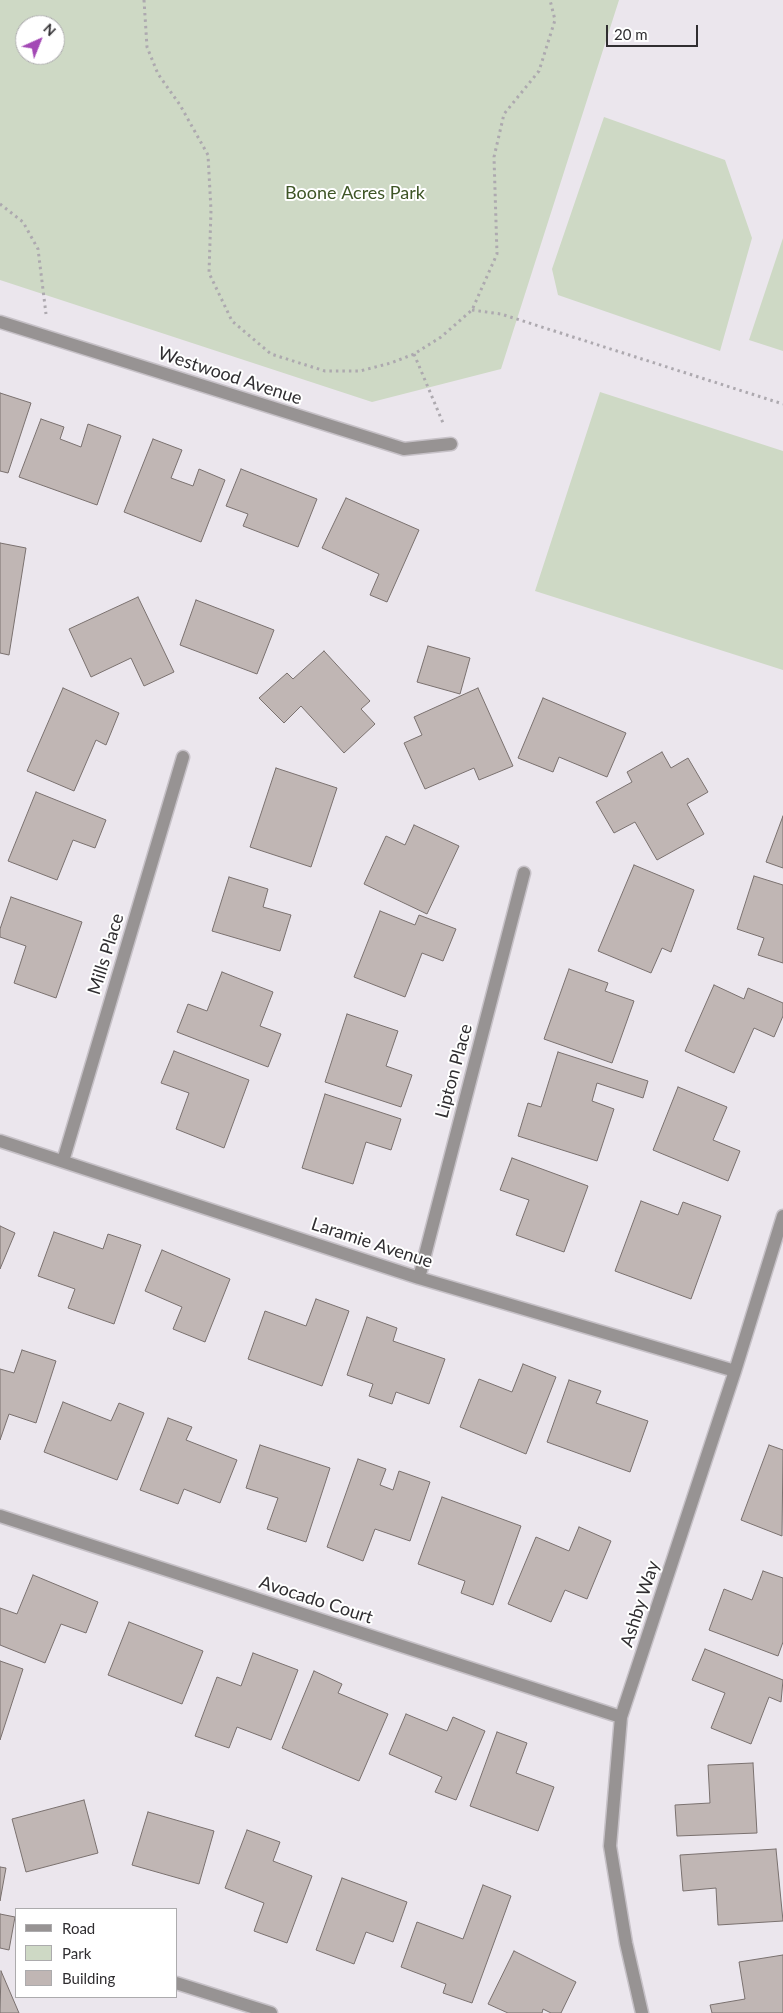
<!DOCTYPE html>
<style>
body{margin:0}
#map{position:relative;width:783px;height:2013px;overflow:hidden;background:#ebe6ed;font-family:Lato,sans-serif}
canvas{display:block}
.legend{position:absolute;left:15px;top:1908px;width:162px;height:90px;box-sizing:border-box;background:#fff;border:1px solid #acabad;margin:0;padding:6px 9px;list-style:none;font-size:15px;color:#302e31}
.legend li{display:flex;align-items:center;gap:10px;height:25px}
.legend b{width:25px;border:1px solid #acabad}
.north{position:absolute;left:15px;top:15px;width:50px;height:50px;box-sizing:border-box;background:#fff;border:1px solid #acabad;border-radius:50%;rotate:44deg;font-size:14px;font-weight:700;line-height:20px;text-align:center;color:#302e31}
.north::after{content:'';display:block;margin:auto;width:18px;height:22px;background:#a349b5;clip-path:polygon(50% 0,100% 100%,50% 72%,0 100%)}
.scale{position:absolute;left:606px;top:25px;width:92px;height:22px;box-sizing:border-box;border:2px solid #302e31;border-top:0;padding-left:6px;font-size:15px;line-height:18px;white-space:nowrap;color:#302e31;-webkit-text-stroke:4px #fff;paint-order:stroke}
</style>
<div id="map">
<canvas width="783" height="2013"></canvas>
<ul class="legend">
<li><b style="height:6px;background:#979393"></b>Road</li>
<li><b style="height:14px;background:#ced9c5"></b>Park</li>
<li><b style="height:14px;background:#c0b6b4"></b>Building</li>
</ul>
<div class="north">N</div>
<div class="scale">20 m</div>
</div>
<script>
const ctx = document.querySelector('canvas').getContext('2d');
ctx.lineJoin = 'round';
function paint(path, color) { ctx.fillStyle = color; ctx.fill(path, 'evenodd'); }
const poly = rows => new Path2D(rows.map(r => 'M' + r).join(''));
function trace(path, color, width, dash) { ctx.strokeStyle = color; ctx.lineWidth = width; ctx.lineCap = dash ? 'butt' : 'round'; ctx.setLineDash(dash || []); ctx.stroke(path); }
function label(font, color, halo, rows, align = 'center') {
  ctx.font = font + ' Lato,sans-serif'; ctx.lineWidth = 4; ctx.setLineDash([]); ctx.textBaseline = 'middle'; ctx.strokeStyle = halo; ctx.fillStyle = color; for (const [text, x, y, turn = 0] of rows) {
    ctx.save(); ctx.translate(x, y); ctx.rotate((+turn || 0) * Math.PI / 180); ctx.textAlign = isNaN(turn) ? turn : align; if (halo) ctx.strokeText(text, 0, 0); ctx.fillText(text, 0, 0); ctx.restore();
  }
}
paint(poly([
 [0,0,619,0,501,369,372,402,0,280],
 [25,25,55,25,55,55,25,55],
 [604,117,725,160,752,238,720,351,558,295,552,269],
 [783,238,783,351,749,340],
 [600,392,783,451,783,670,535,591]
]), '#ced9c5');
const building = poly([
 [0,393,31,403,8,473,0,471,0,393],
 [41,419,64,427,60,439,81,447,88,424,121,436,97,505,19,477,41,419],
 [153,439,182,450,171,478,193,486,199,469,225,480,201,542,124,512,153,439],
 [241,469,317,499,298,547,243,526,248,514,226,506,241,469],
 [346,498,419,530,387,602,370,595,379,574,322,548,346,498],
 [0,543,26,548,9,655,0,653,0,543],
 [138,597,174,672,144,686,131,658,91,677,69,629,138,597],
 [196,600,274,630,257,674,180,645,196,600],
 [428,646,470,658,460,694,417,682,428,646],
 [324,651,370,701,361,709,375,724,344,753,301,706,284,723,259,698,287,673,293,679,324,651],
 [63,688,119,713,106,745,96,740,74,791,27,771,63,688],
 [478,688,513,766,479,780,474,768,425,789,404,743,422,735,414,717,478,688],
 [543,698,626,733,607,777,559,757,553,772,518,758,543,698],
 [662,752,671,768,688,758,708,792,687,804,704,834,657,860,635,822,614,833,596,802,632,782,627,772,662,752],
 [276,768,337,788,311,867,250,847,276,768],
 [36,792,106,820,95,848,73,840,57,880,8,861,36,792],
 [783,816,783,868,766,862,783,816],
 [414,825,459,846,427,914,364,884,386,836,405,845,414,825],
 [634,865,694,890,671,952,662,948,651,973,598,951,634,865],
 [754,876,783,885,783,963,758,955,764,938,737,929,754,876],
 [229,877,268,889,263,907,291,915,280,951,212,931,229,877],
 [11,897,82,922,56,998,14,983,26,946,0,937,0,929,11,897],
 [380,911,415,925,419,915,456,929,443,961,422,953,405,997,354,977,380,911],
 [569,969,608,983,605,991,634,1001,612,1063,544,1039,569,969],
 [222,972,273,992,260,1026,281,1034,268,1067,177,1032,188,1004,207,1011,222,972],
 [714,985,744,999,748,988,783,1003,783,1016,774,1037,754,1028,734,1073,685,1051,714,985],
 [347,1014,398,1031,386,1066,412,1075,401,1107,325,1082,347,1014],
 [174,1051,249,1080,224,1148,176,1129,189,1093,161,1083,174,1051],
 [558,1052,648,1081,643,1098,597,1083,592,1101,614,1109,597,1161,518,1136,528,1103,541,1107,558,1052],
 [678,1087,727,1107,713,1140,740,1151,728,1181,653,1150,678,1087],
 [325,1094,401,1119,391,1150,366,1142,353,1184,302,1168,325,1094],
 [512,1158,588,1186,564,1252,516,1235,529,1200,500,1190,512,1158],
 [641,1201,678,1215,683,1202,721,1216,691,1299,615,1271,641,1201],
 [0,1226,15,1233,0,1269,0,1226],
 [54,1232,103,1249,108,1234,141,1245,114,1324,68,1308,75,1289,38,1276,54,1232],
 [162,1250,230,1279,205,1342,173,1329,182,1307,145,1291,162,1250],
 [316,1299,349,1311,322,1386,248,1359,265,1311,306,1326,316,1299],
 [367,1317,397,1328,393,1341,445,1359,429,1404,396,1392,392,1404,369,1396,373,1384,347,1375,367,1317],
 [22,1350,56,1361,36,1423,9,1414,0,1440,0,1369,14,1373,22,1350],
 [523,1364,556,1377,526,1454,460,1427,479,1379,512,1392,523,1364],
 [569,1380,601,1391,596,1403,648,1421,630,1472,547,1442,569,1380],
 [63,1402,111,1421,119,1403,144,1413,117,1480,44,1452,63,1402],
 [168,1418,192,1427,186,1440,237,1460,220,1503,184,1489,178,1504,140,1490,168,1418],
 [260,1445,330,1468,306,1542,267,1529,278,1498,246,1488,260,1445],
 [769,1445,783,1450,782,1536,741,1520,769,1445],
 [358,1459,386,1469,380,1485,393,1490,399,1471,430,1482,410,1541,375,1529,363,1561,327,1547,358,1459],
 [442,1497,521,1526,493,1605,461,1593,465,1581,418,1564,442,1497],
 [579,1527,611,1541,587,1599,565,1590,551,1622,508,1604,536,1537,569,1551,579,1527],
 [763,1571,783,1578,783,1642,778,1656,709,1630,724,1589,752,1600,763,1571],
 [33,1575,98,1602,86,1633,61,1624,45,1663,0,1645,0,1608,17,1614,33,1575],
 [129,1622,203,1651,182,1704,108,1675,129,1622],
 [705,1649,783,1680,781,1702,769,1697,751,1744,711,1728,725,1693,692,1680,705,1649],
 [253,1653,298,1670,271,1740,237,1727,229,1748,195,1736,217,1677,241,1686,253,1653],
 [0,1661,23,1669,0,1740,0,1661],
 [314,1671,342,1684,338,1693,388,1714,359,1781,282,1748,314,1671],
 [406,1714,447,1731,453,1717,485,1731,456,1800,435,1792,442,1777,389,1754,406,1714],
 [497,1732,527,1743,516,1773,554,1787,538,1831,470,1806,497,1732],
 [753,1763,757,1833,677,1836,675,1805,710,1803,708,1765,753,1763],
 [84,1800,98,1853,26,1872,12,1819,84,1800],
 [148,1812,214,1831,199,1884,132,1865,148,1812],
 [247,1830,280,1842,273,1861,312,1876,287,1943,254,1931,264,1903,225,1888,247,1830],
 [776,1849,783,1921,718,1925,716,1888,683,1891,680,1855,776,1849],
 [0,1867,6,1868,0,1901,0,1867],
 [342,1878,407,1902,393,1942,366,1932,354,1964,316,1950,342,1878],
 [483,1885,511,1896,472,2003,443,1993,446,1984,401,1967,417,1922,463,1939,483,1885],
 [0,1914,15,1917,9,1950,0,1948,0,1914],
 [514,1951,576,1982,561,2013,551,2013,543,2009,542,2013,508,2013,488,2004,514,1951],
 [783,1955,783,2013,712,2013,710,2005,745,1999,739,1962,783,1955],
 [1,1971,19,2013,0,2013,1,1971]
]);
paint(building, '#c0b6b4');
trace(building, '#7a716f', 1);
const minor = poly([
 [0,322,404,449,451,444],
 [0,1141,419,1278,735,1371],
 [63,1161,183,757],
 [419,1278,524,873],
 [0,1516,621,1717],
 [176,1983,271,2013],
 [642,2013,626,1943,610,1846,621,1717,735,1371,783,1216]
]);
trace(minor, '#c6c1c7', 15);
trace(poly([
 [144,0,147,47,158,74,180,105,208,155,211,210,209,273,232,321,271,354,325,371,360,371,391,363,414,354,441,337,472,310,497,254,494,157,504,114,539,71,555,20,550,0],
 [0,204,23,222,38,249,46,314],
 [472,310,501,314,783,404],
 [414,354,443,423]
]), '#ada9af', 3, [2.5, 4]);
trace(minor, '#979393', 12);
label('18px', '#3e5526', '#fff', [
 ["Boone Acres Park",355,193]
]);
label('18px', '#302e31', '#fff', [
 ["Westwood Avenue",230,376,18],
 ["Mills Place",106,954,-73],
 ["Lipton Place",454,1071,-75],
 ["Laramie Avenue",372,1243,18],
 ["Avocado Court",316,1600,18],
 ["Ashby Way",640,1604,-72]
]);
</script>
